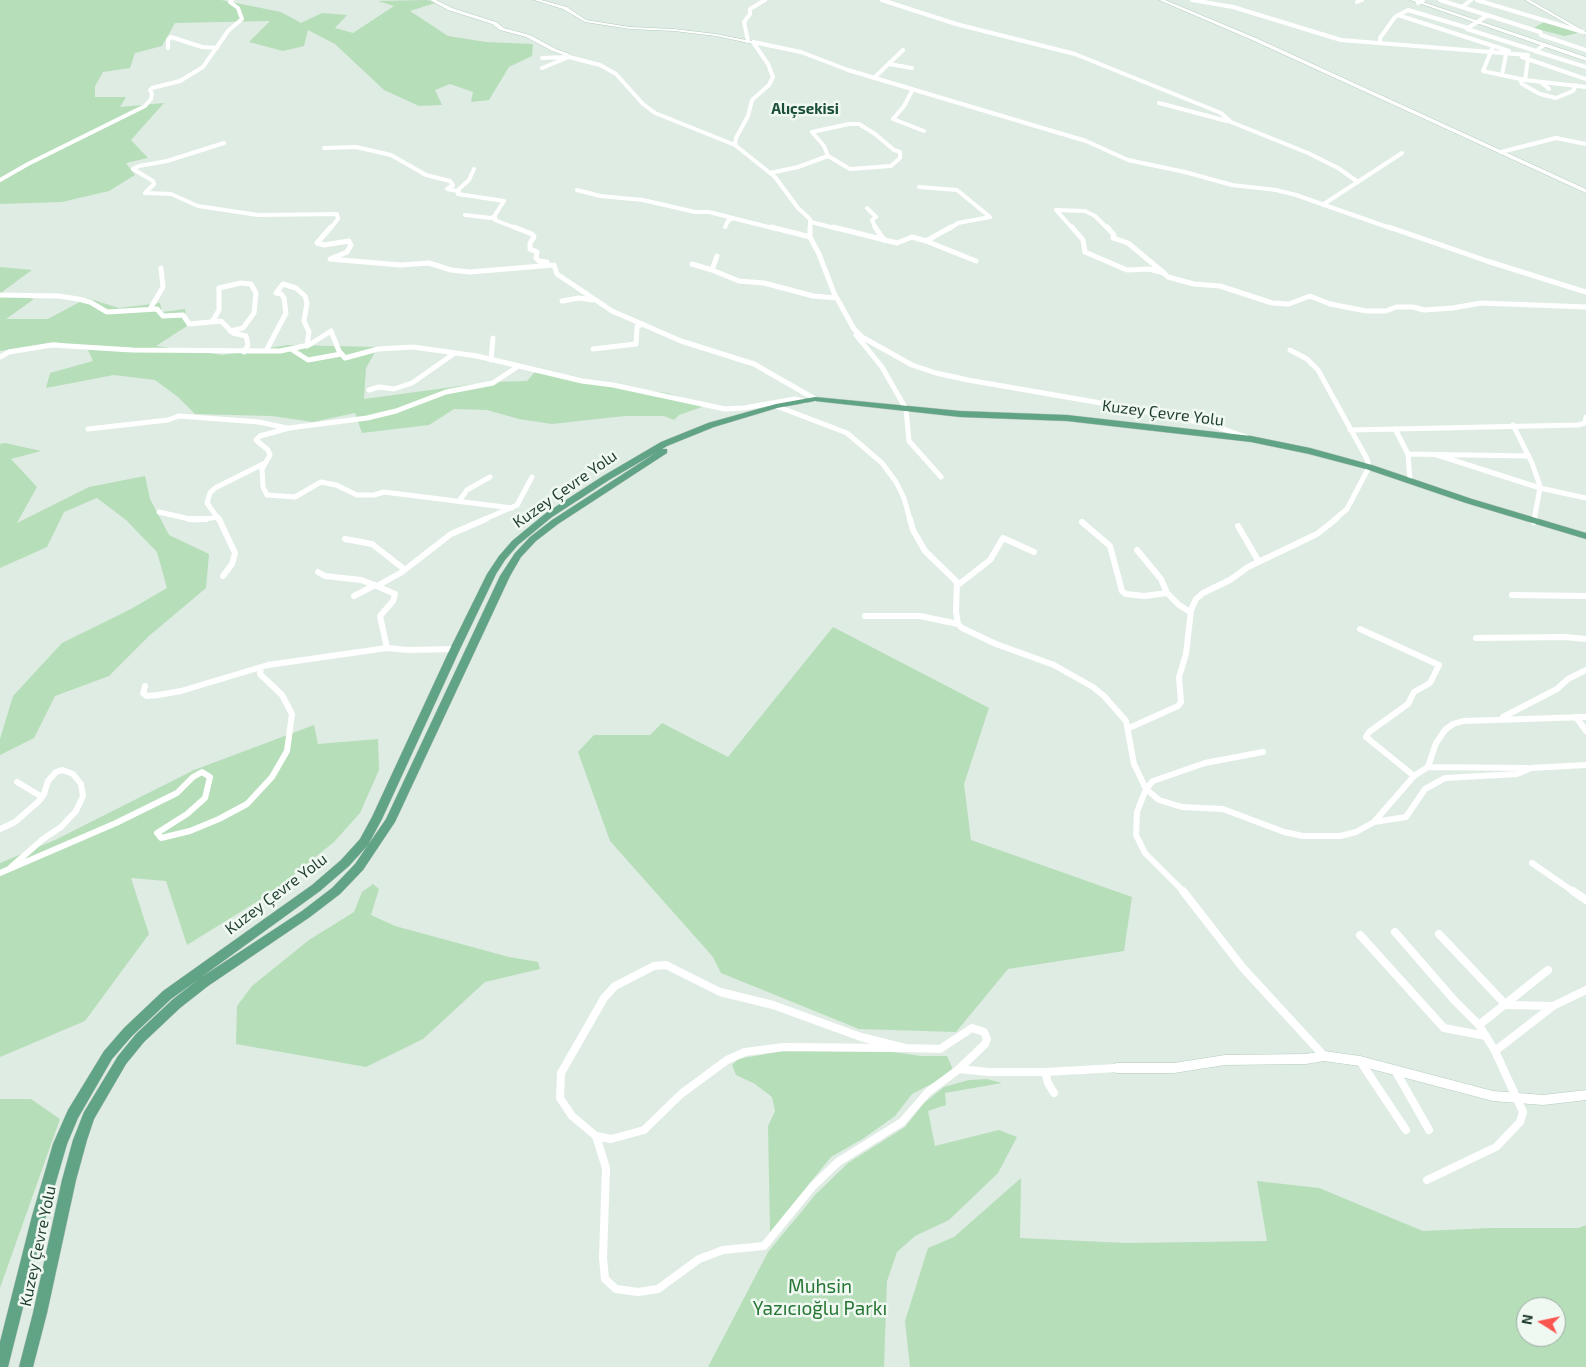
<!DOCTYPE html>
<meta charset="utf-8">
<style>
body{margin:0}
#map{position:relative;width:1586px;height:1367px;overflow:hidden;background:#dfece3;font-family:"Exo 2",sans-serif}
canvas{display:block}
.north{position:absolute;left:1516px;top:1297px;width:50px;height:50px;box-sizing:border-box;background:#f0f8f2;border:1px solid #9cada4;border-radius:50%;rotate:280deg;font-size:14px;font-weight:700;line-height:20px;text-align:center;color:#1f3d2f}
.north::after{content:'';display:block;margin:auto;width:18px;height:22px;background:#fa554e;clip-path:polygon(50% 0,100% 100%,50% 72%,0 100%)}
</style>
<div id="map">
<canvas width="1586" height="1367"></canvas>
<div class="north">N</div>
</div>
<script>
const ctx = document.querySelector('canvas').getContext('2d');
ctx.lineJoin = 'round';
function paint(path, color) { ctx.fillStyle = color; ctx.fill(path, 'evenodd'); }
const poly = rows => new Path2D(rows.map(r => 'M' + r).join(''));
function trace(path, color, width, dash) { ctx.strokeStyle = color; ctx.lineWidth = width; ctx.lineCap = dash ? 'butt' : 'round'; ctx.setLineDash(dash || []); ctx.stroke(path); }
function label(font, color, halo, rows, align = 'center') {
  ctx.font = font + ' "Exo 2",sans-serif'; ctx.lineWidth = 5; ctx.setLineDash([]); ctx.textBaseline = 'middle'; ctx.strokeStyle = halo; ctx.fillStyle = color; for (const [text, x, y, turn = 0] of rows) {
    ctx.save(); ctx.translate(x, y); ctx.rotate((+turn || 0) * Math.PI / 180); ctx.textAlign = isNaN(turn) ? turn : align; if (halo) ctx.strokeText(text, 0, 0); ctx.fillText(text, 0, 0); ctx.restore();
  }
}
paint(poly([
 [0,0,221,0,281,12,301,23,322,13,347,15,335,28,353,33,394,6,378,1,427,0,435,3,410,11,448,36,486,42,533,44,532,56,509,67,489,100,471,102,473,92,450,84,435,90,442,105,419,106,384,90,335,44,308,30,304,46,283,51,249,42,270,21,175,23,162,46,135,53,130,68,103,72,95,86,95,97,126,97,120,107,164,103,131,140,148,158,126,163,135,175,109,191,62,202,0,204],
 [1544,22,1576,31,1578,33,1564,36,1534,28],
 [0,267,32,270,2,292,34,299,6,319,48,319,87,298,119,308,160,303,162,312,185,309,187,326,156,346,223,355,288,345,378,347,366,368,364,399,490,382,527,381,535,372,587,383,667,393,712,406,702,407,679,415,674,420,664,416,625,416,552,424,519,419,487,410,454,409,429,425,362,433,355,413,313,422,272,416,195,414,178,397,155,380,114,375,46,388,50,373,93,361,88,350,56,342,0,351],
 [5,443,41,451,11,459,37,487,17,523,89,487,145,476,150,499,169,535,209,554,206,588,149,636,109,676,55,696,34,738,0,755,0,739,13,696,62,643,131,609,167,588,157,552,126,520,97,498,64,512,47,547,0,568,0,444],
 [833,627,989,708,964,784,971,840,1132,897,1124,951,1008,969,956,1032,859,1029,721,973,713,957,610,841,578,752,594,735,650,735,662,723,728,757],
 [314,725,318,744,378,739,379,770,360,813,334,842,271,893,187,945,166,881,131,878,149,934,85,1021,0,1057,0,863,55,840,194,770],
 [373,884,379,889,371,915,395,926,509,957,538,962,540,969,485,982,423,1039,366,1067,236,1044,237,1006,252,986,309,940,354,912,362,892],
 [783,1051,893,1052,921,1056,947,1056,954,1072,912,1094,895,1116,864,1138,831,1157,770,1232,768,1126,775,1111,772,1097,755,1084,736,1075,732,1065,738,1059],
 [987,1079,1002,1083,945,1093,946,1105,928,1111,935,1146,999,1130,1017,1137,998,1173,949,1220,915,1236,897,1252,887,1281,884,1367,708,1367,768,1252,816,1194,848,1163,905,1127,924,1103,944,1087,969,1080],
 [0,1099,31,1099,60,1119,0,1288],
 [1021,1178,1020,1238,1126,1243,1267,1241,1257,1181,1319,1188,1423,1231,1491,1228,1579,1228,1586,1225,1586,1367,910,1367,905,1321,928,1248,954,1237],
 [1526,1307,1556,1307,1556,1337,1526,1337]
]), '#b6deb9');
const secondary = poly([
 [430,0,436,0,452,8,496,22,504,28,530,35,556,49,570,54,572,57,567,58,566,56,552,51,526,37,500,30,492,24,448,10,430,0],
 [534,0,541,0,567,7,586,20,630,27,674,29,716,34,756,42,753,44,716,36,674,31,630,29,585,22,563,9,534,0],
 [1159,0,1165,0,1256,38,1586,189,1586,193,1252,40,1159,0],
 [1410,0,1417,0,1586,57,1586,61,1410,0],
 [1525,0,1530,0,1586,32,1586,35,1525,0],
 [1324,1051,1360,1056,1493,1091,1543,1095,1586,1090,1586,1100,1543,1105,1493,1101,1360,1066,1324,1061,1306,1064,1225,1065,1174,1073,1117,1073,1113,1072,1112,1068,1113,1064,1117,1063,1174,1063,1225,1055,1306,1054,1324,1051]
]);
const primary = poly([
 [815,397,960,411,1067,415,1251,436,1310,448,1372,465,1472,499,1586,533,1586,539,1466,503,1366,469,1309,454,1251,442,1067,421,960,417,815,401,777,408,714,427,667,446,662,449,667,449,667,453,558,524,536,541,521,557,510,576,395,822,363,870,340,894,310,917,208,986,180,1008,144,1042,126,1064,94,1119,87,1140,76,1180,47,1313,33,1367,19,1367,33,1313,62,1180,73,1140,84,1112,118,1056,136,1034,172,1000,199,979,171,999,132,1036,112,1059,78,1118,67,1144,46,1216,8,1367,0,1367,0,1342,32,1216,53,1144,68,1110,104,1051,124,1028,163,991,312,885,341,860,360,839,372,817,450,649,487,574,499,556,512,541,546,513,603,476,661,442,708,423,776,404,815,397],
 [657,452,552,520,530,537,515,553,500,576,386,819,368,845,382,819,460,649,496,574,505,560,518,545,552,517,609,480,657,452],
 [368,845,355,864,332,888,302,911,200,978,320,891,349,866,368,845]
]);
trace(secondary, '#b2ccbd', 1);
trace(primary, '#c0c9c5', 1);
trace(poly([
 [882,0,956,24,1075,54,1221,113,1231,122,1308,153,1338,168,1358,182],
 [1192,0,1233,7,1341,40,1528,55],
 [1440,0,1540,32,1541,35,1586,50],
 [1477,0,1583,32],
 [1357,2,1362,0],
 [1418,3,1423,0],
 [1462,7,1471,0],
 [1398,15,1509,51],
 [1467,29,1536,51,1544,45],
 [748,41,744,22,750,14,750,9,765,0],
 [753,42,801,52,848,70,1086,141,1128,160,1185,172,1232,185,1276,190,1296,195,1393,229],
 [753,42,768,64,773,77,769,85,752,100,748,116,736,138,735,145,775,177,798,208,810,219,810,229],
 [1380,43,1380,38,1395,17,1408,10,1468,28,1488,15],
 [168,48,168,40,171,37,202,47,217,48],
 [1492,49,1483,71,1525,80,1586,87],
 [1535,51,1586,67],
 [1522,57,1586,79],
 [542,58,567,57],
 [889,64,912,68],
 [542,68,569,57,600,65,616,74,643,104,655,113,735,145],
 [1502,75,1506,54],
 [874,78,903,50],
 [1520,79,1522,84,1540,94,1556,98,1573,91,1576,85],
 [1525,80,1528,59],
 [1541,82,1549,89],
 [913,89,904,106,893,119,924,131],
 [1159,103,1227,121],
 [849,124,859,124,875,134,894,150,900,152,900,158,891,166,850,169,828,156,824,146,812,132,849,124],
 [224,143,167,161,139,166,133,169,153,181,154,184,145,193,171,194,198,206,258,215,337,214,338,219,330,229],
 [324,148,356,147,391,155,426,175,450,181,453,185,447,189,458,191],
 [1501,152,1556,138,1586,144],
 [474,169,469,180,459,189,458,194,504,201,495,215,495,220,518,229],
 [770,173,798,167,828,156],
 [0,180,28,164,145,106,151,99,152,94,150,90,152,88,180,81,203,67,228,31,242,19,238,8,230,2,232,0],
 [919,187,957,190,990,217],
 [577,190,600,196,643,200,695,212,709,212,776,229],
 [1324,204,1402,153],
 [867,208,876,217,872,220,876,229],
 [465,215,491,218,495,216],
 [811,222,838,229],
 [725,227,728,221,733,218],
 [949,229,958,223,990,217],
 [1073,229,1056,210,1085,211,1095,216,1108,229]
]), '#fff', 4);
trace(poly([
 [331,227,317,243,324,245,349,241,351,245,347,252,330,259,400,265,429,263,451,270,470,272,554,265,557,274,612,311,681,341,754,364,815,399],
 [514,227,532,234,534,237,530,243,530,249,537,252,536,258,539,261,547,262],
 [771,227,810,237],
 [810,227,810,237,819,254,834,293,854,329,862,337,912,365,936,373,968,380,1124,407,1212,425,1246,437],
 [833,227,897,243,912,237,926,241,951,227],
 [875,227,884,240],
 [1072,227,1083,240,1085,252,1127,270,1149,269,1164,273],
 [1107,227,1114,235,1113,238,1128,243,1164,273],
 [1389,227,1487,261,1586,292],
 [926,241,976,261],
 [717,256,712,270,739,281,764,283,813,296,837,298],
 [692,264,712,270],
 [1164,273,1168,277,1194,284,1220,286,1272,303,1289,304,1310,296,1330,304,1366,311,1386,311,1396,307,1413,307,1424,310,1453,308,1481,303,1586,307],
 [0,295,59,296,78,299,90,302,107,312,157,309,163,316,183,315,189,324,221,321,233,333,246,336,248,345,244,352],
 [562,301,579,298,593,300],
 [150,309,163,287,161,268],
 [212,322,219,310,219,288,241,283,251,284,256,293,254,313,243,328,230,331],
 [856,335,882,367,906,409,909,441,941,477],
 [291,349,308,360,341,354],
 [593,349,636,344,637,327,642,324],
 [1290,350,1307,359,1318,370,1367,459,1369,467,1347,509,1334,520],
 [266,351,286,313,284,298,281,294,276,293,283,284,296,288,305,296,307,303,304,321,309,332,307,346],
 [0,357,9,352,52,345,132,350,280,351,309,345,331,331,339,351,345,358,378,349,413,347,477,356,582,381,613,385,725,409,744,408,795,399,804,401],
 [491,360,493,338],
 [369,390,379,387,394,389,412,383,455,353],
 [776,406,847,433,882,463,896,482,904,498,910,520],
 [1513,425,1532,463,1539,483,1540,488,1534,520],
 [88,429,168,420,179,416,259,422,287,428],
 [1395,429,1408,454,1410,480],
 [1350,430,1578,425,1585,423,1586,417],
 [1408,454,1529,456],
 [1437,455,1540,488,1586,498],
 [459,501,467,490,490,477],
 [512,508,384,492,374,495,357,495,336,485,321,482,295,497,267,495,263,487,262,469,270,455,268,450,256,440,260,436,289,428,367,418,396,411,446,392,493,383,517,367],
 [159,512,194,520],
 [196,520,218,517],
 [219,520,207,503,210,493,215,488,265,463],
 [483,520,517,505,532,477]
]), '#fff', 5);
trace(poly([
 [189,519,206,519],
 [219,519,235,553,232,564,223,576],
 [910,519,913,530,925,551,957,582,956,612,958,624,962,628,996,644,1054,665,1093,687,1104,696,1126,721,1134,764,1146,789,1159,800,1182,807,1223,809,1284,832,1303,836,1340,836,1356,832,1374,822,1406,817,1425,789,1445,778,1517,774,1531,768,1586,765],
 [1082,522,1110,546,1122,591,1126,594,1144,596,1167,593,1179,605,1190,612],
 [1534,522,1535,519],
 [1238,526,1259,562],
 [345,539,372,544,404,569],
 [1137,550,1161,579,1167,593],
 [318,572,325,576,361,580,377,586],
 [958,585,990,560,1003,538,1034,552],
 [1512,595,1586,596],
 [354,596,375,585],
 [865,616,920,616,958,624],
 [1360,629,1439,665,1430,683,1414,692,1408,704,1369,732,1366,737,1414,776],
 [1476,638,1565,637,1586,639],
 [387,648,380,616,393,601,395,594,377,586,402,572,451,534,486,519],
 [145,686,143,693,147,696,158,695,181,691,268,665,387,648,408,650,455,649],
 [1503,717,1557,689,1568,679,1586,670],
 [1576,717,1586,731],
 [1129,728,1178,706,1181,702,1179,677,1186,654,1191,610,1196,599,1203,593,1230,580,1248,567,1317,534,1336,519],
 [1428,767,1436,743,1445,730,1453,724,1463,721,1586,717],
 [17,782,42,797],
 [1374,822,1414,776,1428,767,1527,768],
 [0,829,15,822,39,801,44,794,48,781,56,772,62,770,73,774,81,784,83,796,76,811,61,827,43,839,10,868],
 [1532,863,1574,892],
 [0,873,116,823,177,793,193,777,202,772,210,777,205,798,187,814,157,833,161,838,190,831,219,819,247,804,272,777,287,751,292,714,282,695,260,674,261,668],
 [1184,892,1145,853,1136,835,1137,812,1146,789,1153,781,1205,763,1263,752]
]), '#fff', 6);
trace(poly([
 [1183,891,1243,968,1324,1056],
 [1573,891,1586,900],
 [1395,932,1454,1000,1479,1025,1495,1051,1523,1112,1520,1122,1496,1147,1427,1180],
 [1439,934,1506,1005,1553,1006],
 [1360,935,1444,1028,1486,1036],
 [666,965,720,992,773,1005,861,1037,905,1048,784,1047,745,1052,727,1060,681,1094,644,1130,611,1139,596,1136,572,1116,560,1098,561,1073,604,998,615,986,654,966,666,965],
 [1479,1025,1548,970],
 [905,1048,940,1049,972,1028,984,1032,987,1039,985,1044,959,1069,988,1072,1045,1072,1117,1068],
 [1495,1051,1553,1006,1586,990],
 [1360,1061,1406,1130],
 [1395,1070,1429,1130],
 [1045,1072,1048,1083,1054,1093],
 [596,1136,606,1168,603,1258,605,1279,616,1289,638,1292,658,1289,699,1259,723,1250,764,1246,813,1186,838,1162,902,1122,928,1092,959,1069]
]), '#fff', 8);
paint(secondary, '#fff');
paint(primary, '#61a485');
label('bold 15px', '#1a5037', '#f0f8f2', [
 ["Alıçsekisi",805,109]
]);
label('16px', '#1f3d2f', '#f0f8f2', [
 ["Kuzey Çevre Yolu",1163,413,7],
 ["Kuzey Çevre Yolu",565,489,-35],
 ["Kuzey Çevre Yolu",276,894,-37],
 ["Kuzey Çevre Yolu",38,1246,-78]
]);
label('19px', '#277635', '#f0f8f2', [
 ["Muhsin",820,1287],
 ["Yazıcıoğlu Parkı",820,1309]
]);
</script>
